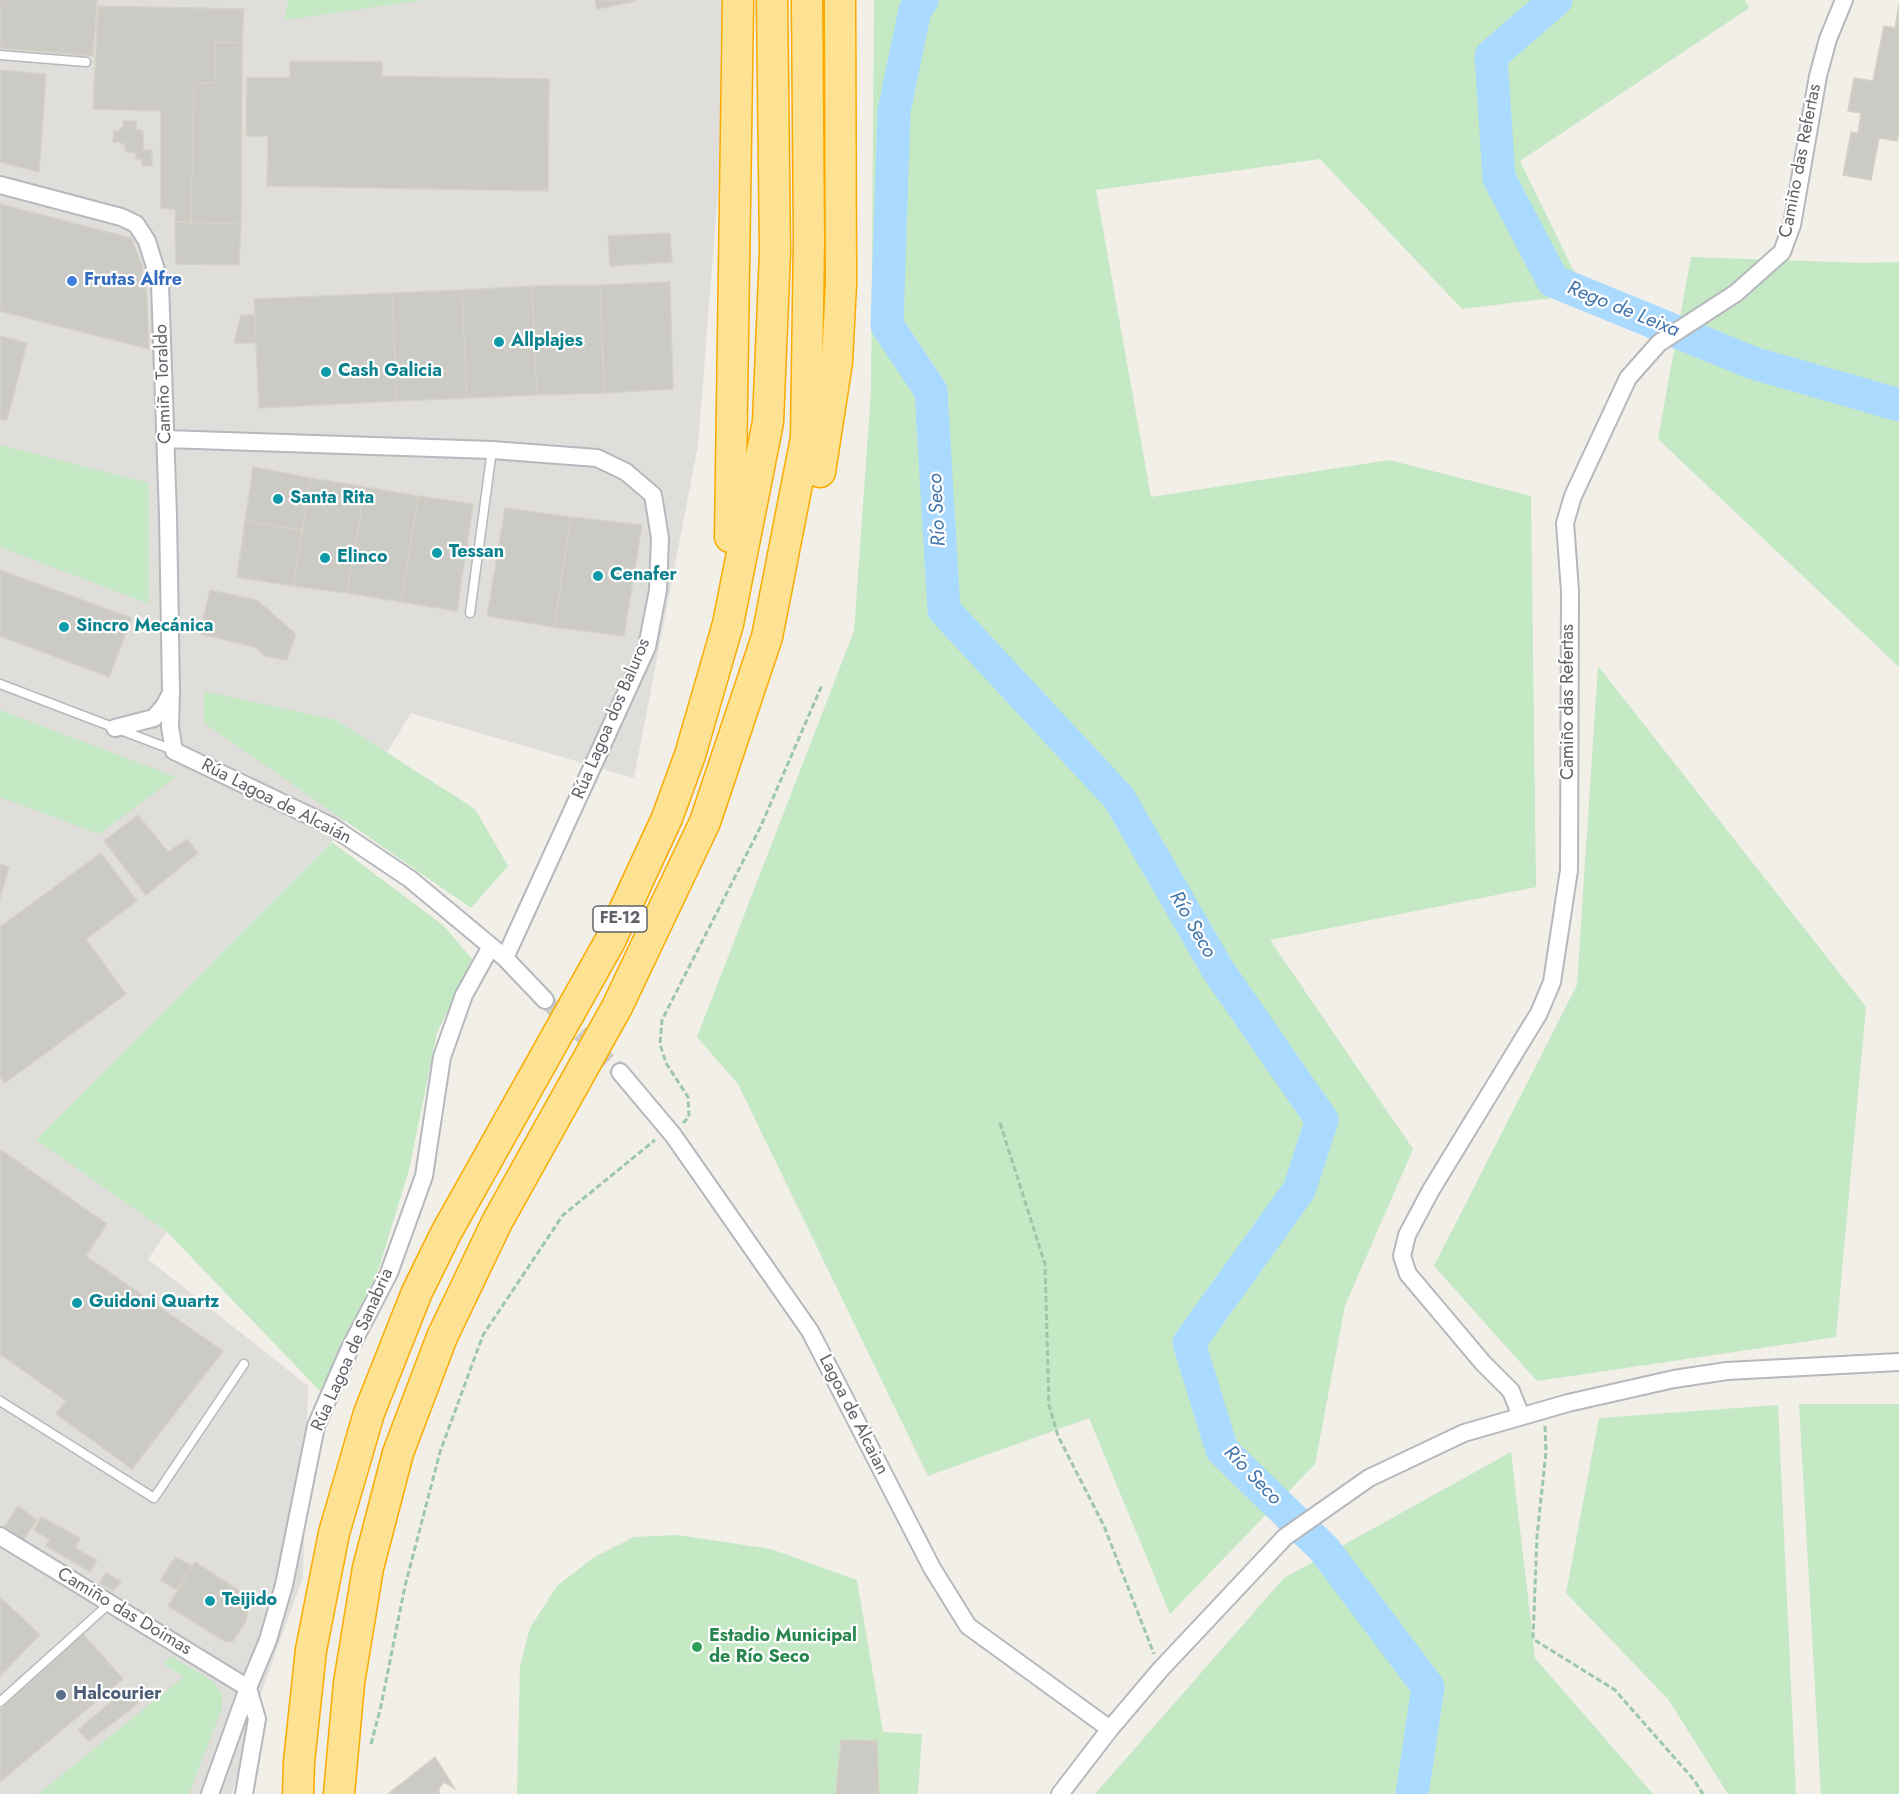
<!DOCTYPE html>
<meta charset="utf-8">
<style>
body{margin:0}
canvas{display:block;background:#f1efe8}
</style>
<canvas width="1899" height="1794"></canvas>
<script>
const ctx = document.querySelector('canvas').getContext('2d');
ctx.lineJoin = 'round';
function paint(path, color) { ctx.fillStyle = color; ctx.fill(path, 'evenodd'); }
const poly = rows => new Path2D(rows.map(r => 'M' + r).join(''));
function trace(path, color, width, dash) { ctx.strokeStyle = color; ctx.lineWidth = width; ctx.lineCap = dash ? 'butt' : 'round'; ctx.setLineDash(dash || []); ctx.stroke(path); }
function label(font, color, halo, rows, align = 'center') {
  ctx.font = font + ' Jost,sans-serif'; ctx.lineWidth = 4.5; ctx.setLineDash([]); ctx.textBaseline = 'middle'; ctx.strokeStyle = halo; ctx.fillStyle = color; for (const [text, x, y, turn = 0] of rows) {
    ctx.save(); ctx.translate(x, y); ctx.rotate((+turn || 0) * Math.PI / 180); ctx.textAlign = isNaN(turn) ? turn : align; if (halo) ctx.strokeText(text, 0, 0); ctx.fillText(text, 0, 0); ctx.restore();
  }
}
paint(poly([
 [0,0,725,0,719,179,698,445,634,778,411,713,332,842,36,1140,167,1232,148,1259,308,1386,303,1577,254,1713,232,1794,0,1794]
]), '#e0deda');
paint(poly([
 [288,0,424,0,285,20],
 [874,0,1745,0,1749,8,1520,161,1585,294,1462,309,1320,159,1096,190,1151,497,1389,460,1531,496,1536,887,1270,940,1413,1149,1345,1306,1315,1464,1170,1614,1089,1418,928,1476,738,1084,697,1037,854,631,871,392],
 [1691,257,1864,263,1899,262,1899,667,1658,439],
 [0,445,149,483,149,604,0,547],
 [1598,666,1866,1007,1836,1337,1537,1381,1434,1266,1577,985],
 [204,691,336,720,475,809,508,866,471,908,204,723],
 [0,710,176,777,99,834,0,797],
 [332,842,444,926,472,959,437,1033,409,1170,379,1268,320,1391,167,1232,36,1140],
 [1799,1404,1899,1404,1899,1794,1821,1794],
 [1778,1405,1796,1794,1728,1794,1668,1699,1566,1593,1599,1418],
 [1511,1452,1535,1658,1653,1794,1095,1794,1284,1578],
 [677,1535,771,1549,857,1580,883,1732,922,1734,918,1794,517,1794,520,1666,530,1628,557,1586,593,1558,634,1537],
 [170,1656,213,1681,222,1694,222,1708,189,1794,38,1794,184,1677,164,1664]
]), '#c5e8c5');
trace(poly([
 [922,0,915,10,894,111,887,325,931,391,944,610,1119,798,1218,970,1322,1120,1299,1190,1189,1343,1222,1450,1324,1549,1428,1687,1412,1794],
 [1556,0,1491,56,1499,178,1553,281,1753,363,1899,405]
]), '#aadaff', 33);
const building = poly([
 [0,0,97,0,93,56,0,48,0,0],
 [595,0,635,0,636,1,597,9,595,0],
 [1899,4,1899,131,1897,141,1879,138,1871,180,1843,175,1851,132,1858,133,1861,113,1848,111,1854,78,1873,81,1884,26,1895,28,1899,4],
 [98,6,244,9,242,43,215,42,216,83,194,83,191,222,175,222,176,210,161,208,161,111,93,109,98,6],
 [215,42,242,43,241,224,191,222,194,83,216,83,215,42],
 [290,61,382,62,382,76,549,79,548,191,267,186,268,136,246,136,247,78,290,78,290,61],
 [0,70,46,74,39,172,0,162,0,70],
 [123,121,136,121,136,129,143,131,143,150,152,150,152,166,142,166,142,159,136,159,136,153,125,152,125,144,121,144,121,142,113,142,114,131,120,131,120,128,123,128,123,121],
 [0,204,131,238,142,265,147,298,149,349,0,311,0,204],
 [175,222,241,224,239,265,176,264,175,222],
 [670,233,672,262,610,266,608,236,670,233],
 [670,282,673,389,604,393,600,285,670,282],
 [600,285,604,393,537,395,532,286,600,285],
 [532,286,537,395,467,398,462,290,532,286],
 [462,290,467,398,397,401,392,293,462,290],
 [392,293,397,401,259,408,254,299,392,293],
 [241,315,255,315,256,343,234,343,241,315],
 [0,336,27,343,7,420,0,419,0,336],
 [253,467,311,478,302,530,245,521,253,467],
 [311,478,365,487,347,593,293,586,311,478],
 [365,487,418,496,401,602,347,593,365,487],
 [418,496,473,504,457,611,401,602,418,496],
 [505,508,571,517,554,627,487,616,505,508],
 [571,517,642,525,624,636,554,627,571,517],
 [245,521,302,530,293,586,237,577,245,521],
 [0,570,132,618,109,677,0,636,0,570],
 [210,590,257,600,296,634,287,660,265,656,255,647,200,634,210,590],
 [138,815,168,852,187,839,198,853,146,895,104,841,138,815],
 [101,853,137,901,86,939,126,994,5,1083,0,1076,0,927,101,853],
 [0,864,9,867,0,899,0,864],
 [0,1149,107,1224,86,1256,223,1351,132,1469,56,1414,66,1401,0,1354,0,1149],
 [18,1506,37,1520,24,1539,4,1527,18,1506],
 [41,1517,80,1538,75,1548,97,1560,90,1572,46,1546,50,1540,34,1530,41,1517],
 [175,1557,193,1566,177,1590,161,1580,175,1557],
 [195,1562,249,1597,246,1621,233,1641,226,1642,168,1606,195,1562],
 [106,1573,121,1582,113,1591,100,1583,106,1573],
 [0,1597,40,1635,0,1676,0,1597],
 [83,1634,123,1679,0,1782,0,1710,83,1634],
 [126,1689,139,1703,89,1741,78,1730,126,1689],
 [841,1740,877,1741,879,1794,836,1794,841,1740],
 [435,1757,455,1789,444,1782,439,1788,439,1794,388,1794,435,1757]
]);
paint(building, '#cccac5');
trace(building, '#d6d1c6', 1.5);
trace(poly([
 [545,1000,620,1072]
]), '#ccccc8', 16, [16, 8]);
const lane = poly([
 [0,55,86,62],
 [470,613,492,450],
 [0,684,173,750],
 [0,1401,154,1498,244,1364],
 [0,1702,110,1603]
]);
const street = poly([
 [0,185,121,217,136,224,147,241,160,283,168,516,171,691,170,727,174,751,331,826,410,879,505,958,545,1000],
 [166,439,492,450,597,458,626,472,653,495,660,538,658,590,647,647,505,958],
 [115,728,154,718,164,706,170,695],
 [620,1072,673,1135,810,1331,932,1568,968,1626,1110,1729],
 [1521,1416,1511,1391,1483,1363,1408,1274,1402,1256,1407,1235,1431,1190,1539,1013,1552,982,1569,870,1570,591,1565,523,1573,496,1628,378,1659,343,1736,293,1782,252,1792,225,1818,76,1828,39,1844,0],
 [0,1536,248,1688,210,1794],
 [244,1794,257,1719,248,1688,268,1640,284,1585,316,1426,350,1348,389,1273,424,1176,442,1057,464,995,490,948],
 [1060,1794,1110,1729,1160,1670,1285,1537,1369,1478,1464,1433,1568,1403,1674,1379,1727,1371,1899,1362]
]);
const highway = poly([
 [820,472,837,362,841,283,840,0],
 [730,537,738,0],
 [298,1794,299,1762,311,1650,334,1533,369,1413,417,1292,446,1233,610,941,667,818,690,755,728,624,768,422,775,252,772,0],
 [339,1794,349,1683,368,1568,398,1453,442,1337,497,1222,617,1007,705,822,767,637,806,438,809,239,807,0]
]);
trace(lane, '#b5b8bc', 11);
trace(street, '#b5b8bc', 20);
trace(highway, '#f9ab00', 33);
trace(poly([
 [683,1123,689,1117,688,1097,666,1063,660,1044,662,1020,760,828,822,685],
 [1000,1123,1045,1264,1049,1405,1058,1436,1104,1526,1154,1654],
 [1545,1426,1546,1452,1537,1536,1533,1639,1615,1690,1694,1780,1703,1794],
 [371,1744,381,1706,405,1586,440,1452,483,1335,563,1215,655,1140]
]), '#9cc7a9', 3, [6, 3]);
trace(lane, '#fff', 8);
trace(street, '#fff', 16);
trace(highway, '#fde293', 30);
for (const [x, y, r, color] of [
 [72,281,6,"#3f7fe0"],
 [499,342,6,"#0f9aa8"],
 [326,372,6,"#0f9aa8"],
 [278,499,6,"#0f9aa8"],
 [437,553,6,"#0f9aa8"],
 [325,558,6,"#0f9aa8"],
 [598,576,6,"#0f9aa8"],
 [64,627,6,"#0f9aa8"],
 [77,1303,6,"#0f9aa8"],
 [210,1601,6,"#0f9aa8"],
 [697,1647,6,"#2e9e5b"],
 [61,1695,6,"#5c6f8a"]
]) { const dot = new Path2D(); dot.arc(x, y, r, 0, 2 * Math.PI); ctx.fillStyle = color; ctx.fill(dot); trace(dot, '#fff', 2); }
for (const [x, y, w] of [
 [620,919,54]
]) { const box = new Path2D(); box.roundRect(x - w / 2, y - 13, w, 26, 4.5); ctx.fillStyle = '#fff'; ctx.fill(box); trace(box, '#5f6368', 1.5); }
label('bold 16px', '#5f6368', null, [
 ["FE-12",620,919]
]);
label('18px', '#5f6368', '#fff', [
 ["Camiño das Refertas",1801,161,-79],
 ["Camiño Toraldo",164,384,-92],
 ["Camiño das Refertas",1569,702,-90],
 ["Rúa Lagoa dos Baluros",612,719,-67],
 ["Rúa Lagoa de Alcaián",276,802,27],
 ["Rúa Lagoa de Sanabria",353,1350,-66],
 ["Lagoa de Alcaian",853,1415,63],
 ["Camiño das Doimas",124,1612,31]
]);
label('bold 18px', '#366cbe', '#fff', [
 ["Frutas Alfre",84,281]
], 'left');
label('bold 18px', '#0d838f', '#fff', [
 ["Allplajes",511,342],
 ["Cash Galicia",338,372],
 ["Santa Rita",290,499],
 ["Tessan",449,553],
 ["Elinco",337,558],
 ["Cenafer",610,576],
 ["Sincro Mecánica",76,627],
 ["Guidoni Quartz",89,1303],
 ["Teijido",222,1601]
], 'left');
label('bold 18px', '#27864d', '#fff', [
 ["Estadio Municipal",709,1637],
 ["de Río Seco",709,1658]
], 'left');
label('bold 18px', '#4e5e75', '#fff', [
 ["Halcourier",73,1695]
], 'left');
label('italic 20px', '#4174aa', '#fff', [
 ["Rego de Leixa",1623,310,22],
 ["Río Seco",938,510,-93],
 ["Río Seco",1192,925,60],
 ["Río Seco",1252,1476,46]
]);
</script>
